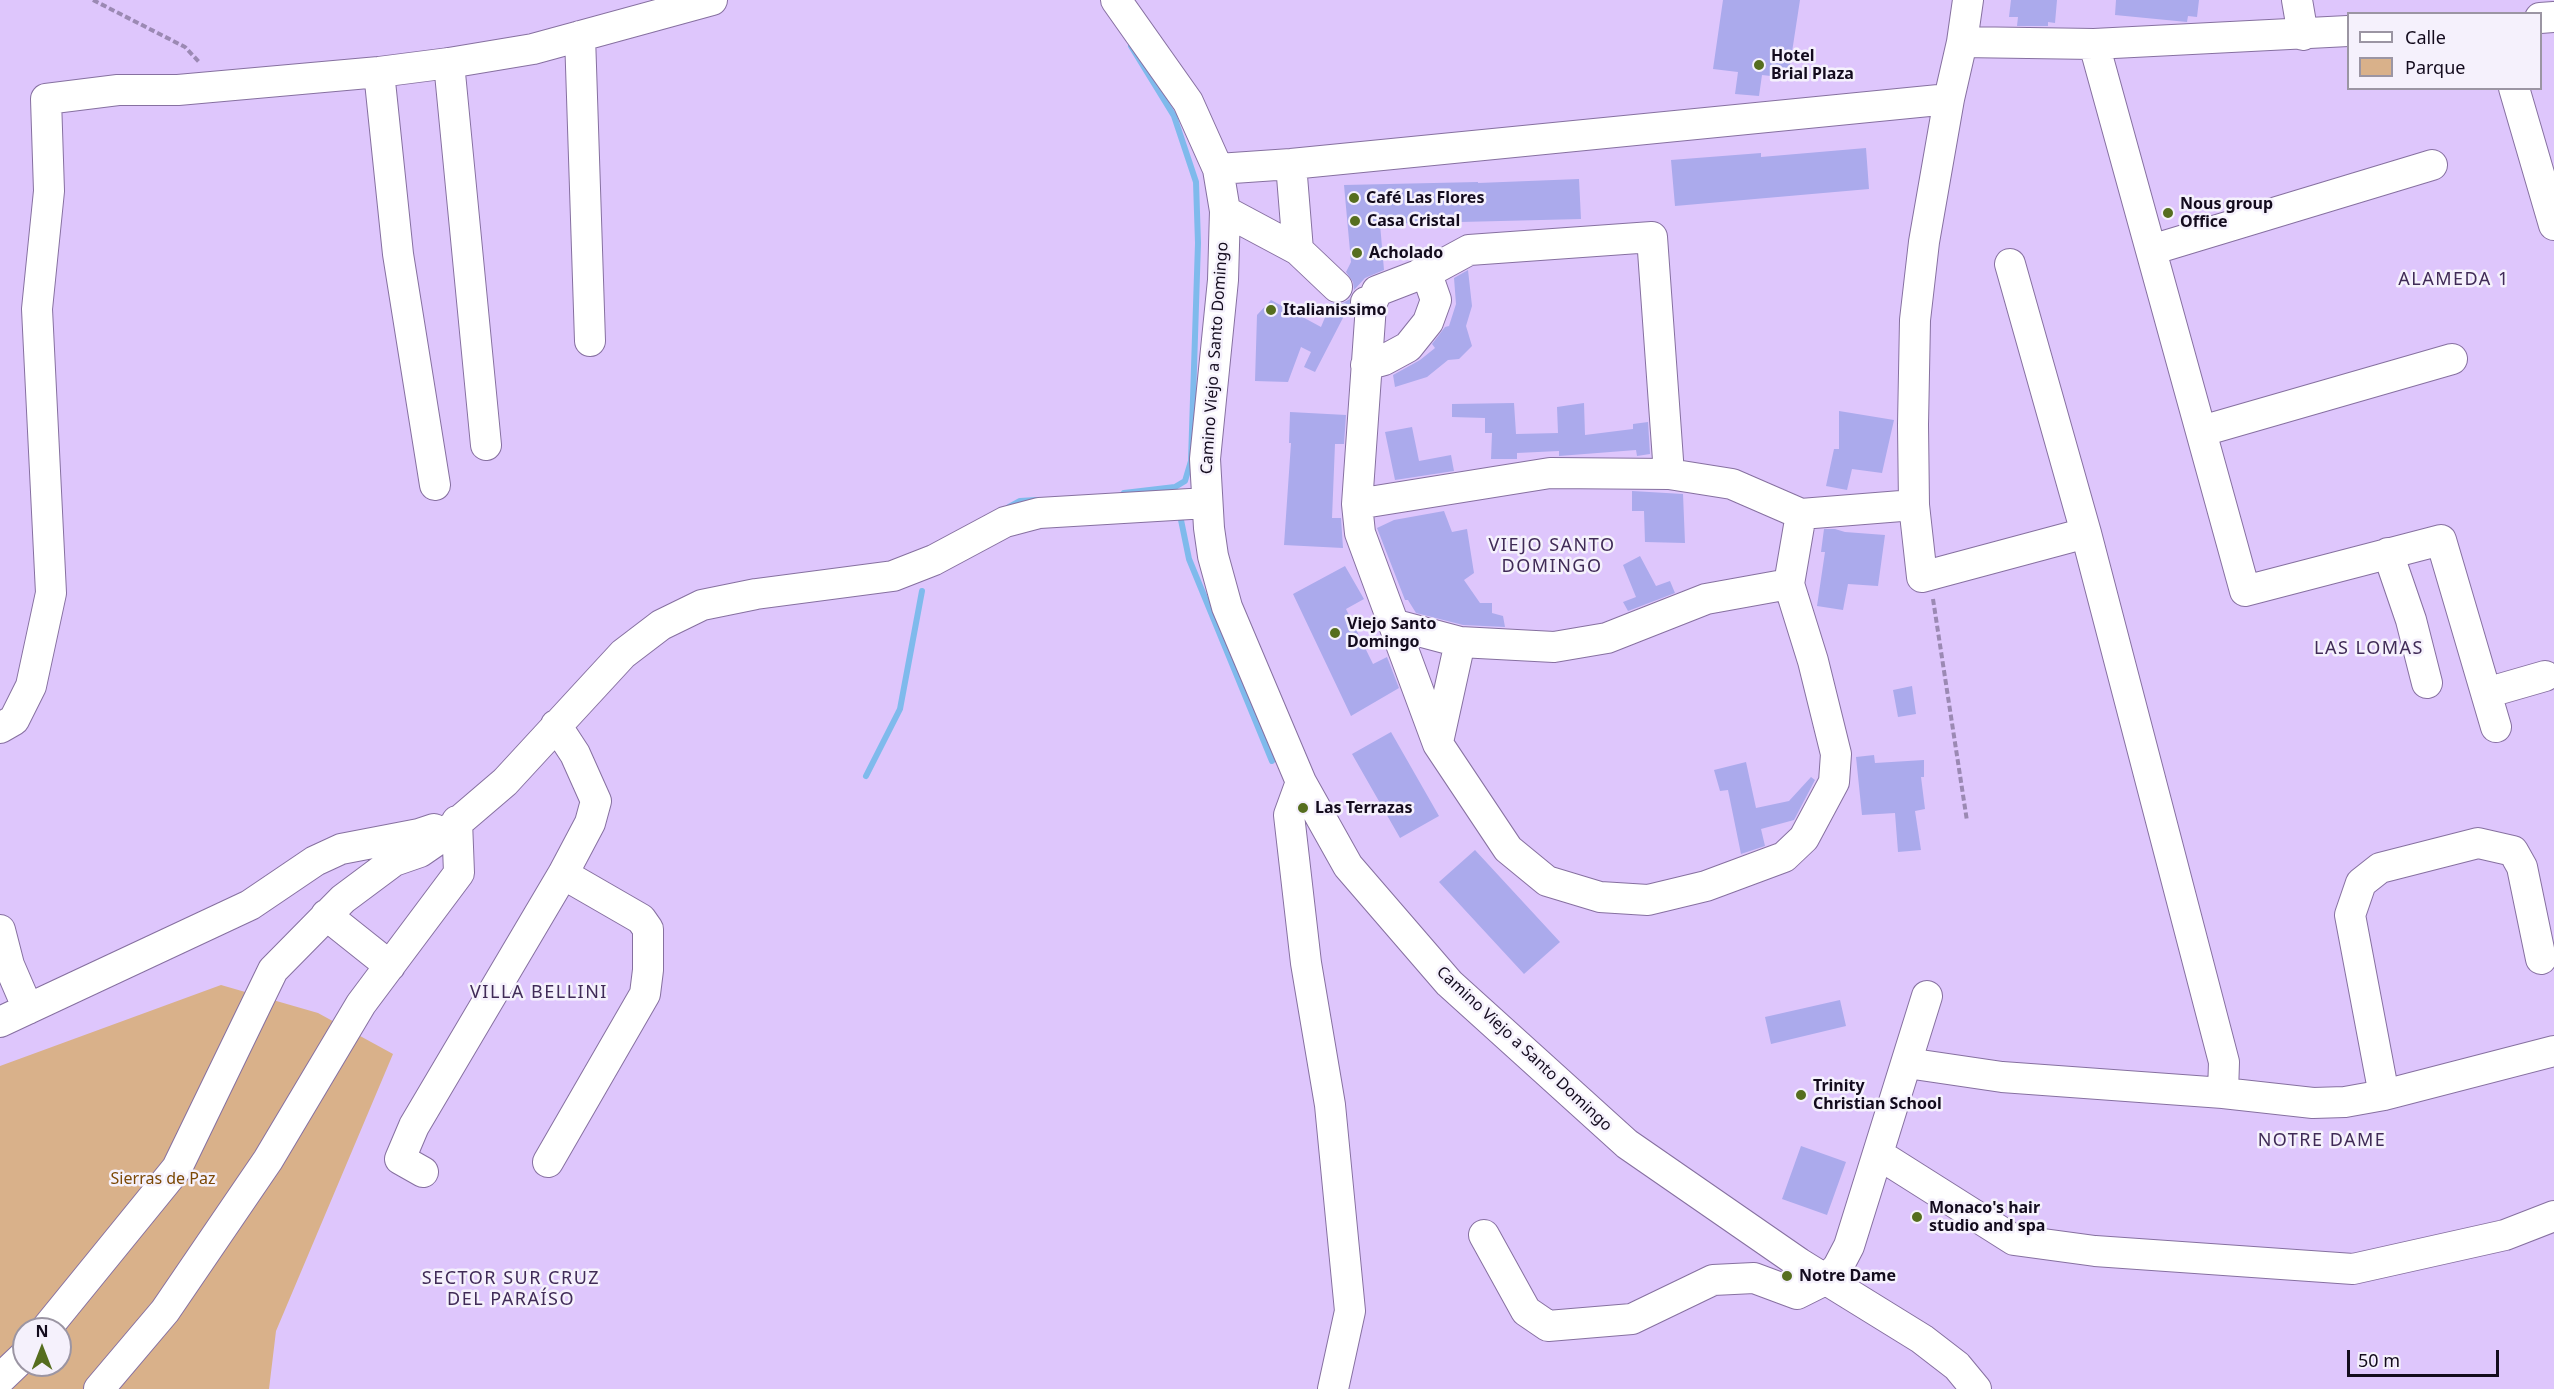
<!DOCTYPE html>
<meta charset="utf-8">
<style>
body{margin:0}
#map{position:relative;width:2554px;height:1389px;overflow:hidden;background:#dec6fc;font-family:"Noto Sans",sans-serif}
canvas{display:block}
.legend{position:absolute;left:2347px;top:12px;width:195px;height:78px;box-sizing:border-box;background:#f5f1fc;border:2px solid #9b95a3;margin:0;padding:8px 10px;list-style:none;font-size:18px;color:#130b1d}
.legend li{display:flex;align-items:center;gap:12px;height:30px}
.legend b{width:30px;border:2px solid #9b95a3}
.north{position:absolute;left:12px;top:1317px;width:60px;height:60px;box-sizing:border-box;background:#f5f1fc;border:2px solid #9b95a3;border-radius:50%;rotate:0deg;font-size:16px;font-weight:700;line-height:24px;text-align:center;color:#130b1d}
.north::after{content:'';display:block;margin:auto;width:21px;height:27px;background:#566e1f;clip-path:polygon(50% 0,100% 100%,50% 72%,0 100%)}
.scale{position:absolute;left:2347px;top:1350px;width:152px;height:27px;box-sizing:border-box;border:3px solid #130b1d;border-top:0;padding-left:8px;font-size:18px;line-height:21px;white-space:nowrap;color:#130b1d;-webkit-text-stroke:4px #f5f1fc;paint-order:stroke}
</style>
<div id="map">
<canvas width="2554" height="1389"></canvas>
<ul class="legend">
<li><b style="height:8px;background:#fff"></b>Calle</li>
<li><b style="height:16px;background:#d9b18a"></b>Parque</li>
</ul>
<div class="north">N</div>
<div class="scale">50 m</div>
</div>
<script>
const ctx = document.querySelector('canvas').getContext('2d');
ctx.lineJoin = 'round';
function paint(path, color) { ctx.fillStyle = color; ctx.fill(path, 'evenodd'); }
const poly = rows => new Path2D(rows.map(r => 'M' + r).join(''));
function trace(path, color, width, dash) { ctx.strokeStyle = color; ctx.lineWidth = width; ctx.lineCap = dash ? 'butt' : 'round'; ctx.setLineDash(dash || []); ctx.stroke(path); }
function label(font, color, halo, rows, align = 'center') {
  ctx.font = font + ' "Noto Sans",sans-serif'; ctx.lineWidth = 5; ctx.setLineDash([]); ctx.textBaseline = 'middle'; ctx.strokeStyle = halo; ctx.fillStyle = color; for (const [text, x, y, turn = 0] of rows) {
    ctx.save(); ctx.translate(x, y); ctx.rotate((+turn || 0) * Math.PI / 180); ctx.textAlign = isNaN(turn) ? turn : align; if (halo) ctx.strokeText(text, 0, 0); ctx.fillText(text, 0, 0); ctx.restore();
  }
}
paint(poly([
 [221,985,318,1013,393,1054,276,1331,269,1389,0,1389,0,1066],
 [24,1329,60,1329,60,1365,24,1365]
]), '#d9b18a');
trace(poly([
 [1124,493,1175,487,1185,481,1191,461,1198,243,1196,182,1174,116,1131,46],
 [1009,507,1020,501,1036,500],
 [1181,520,1189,559,1272,761],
 [866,776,900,709,922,591]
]), '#7fbaec', 6);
paint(poly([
 [1723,0,1800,0,1788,78,1762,75,1759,96,1735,94,1738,72,1713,69],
 [2011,0,2057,0,2055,23,2048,22,2048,26,2017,26,2018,17,2009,17],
 [2116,0,2199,0,2197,17,2188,16,2187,22,2115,15],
 [1866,148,1869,189,1675,206,1671,160,1761,153,1761,157],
 [1579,179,1581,219,1380,224,1384,270,1365,278,1354,290,1353,282,1346,272,1351,262,1344,185,1478,182,1478,183],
 [1468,270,1472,306,1466,326,1472,346,1459,359,1448,360,1427,377,1395,387,1393,375,1420,360,1435,348,1432,344,1445,327,1449,326,1456,304,1454,278],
 [1350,299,1353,316,1346,312,1315,372,1304,367,1311,352,1301,347,1288,382,1255,381,1257,315,1271,300,1321,327,1331,303,1341,304],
 [1514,403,1516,434,1558,433,1557,407,1584,403,1585,435,1633,429,1633,424,1648,422,1650,454,1637,456,1636,450,1559,456,1559,451,1517,453,1517,459,1491,459,1492,433,1485,433,1485,418,1452,417,1452,404],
 [1839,411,1894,420,1882,473,1852,469,1847,490,1826,486,1834,449,1839,449],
 [1290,412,1346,415,1344,444,1335,444,1332,518,1341,518,1343,548,1284,545,1291,443,1289,443],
 [1412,427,1419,461,1451,455,1454,471,1395,480,1385,432],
 [1632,491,1683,494,1685,543,1645,542,1644,511,1632,511],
 [1444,511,1452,532,1467,529,1474,573,1464,580,1480,603,1492,603,1492,613,1503,616,1505,627,1463,625,1416,613,1408,600,1405,600,1377,528,1394,520],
 [1824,529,1835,529,1845,532,1885,535,1878,586,1848,584,1843,610,1817,606,1825,552,1821,552],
 [1640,556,1656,586,1670,581,1675,593,1628,611,1623,602,1636,597,1623,565],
 [1345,566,1364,599,1346,609,1373,664,1387,657,1399,688,1351,716,1293,594],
 [1912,686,1916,714,1898,717,1893,690],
 [1391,732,1439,816,1400,838,1352,754],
 [1874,755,1875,763,1924,760,1924,777,1921,777,1925,809,1915,811,1921,850,1898,852,1895,813,1862,815,1856,757],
 [1746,762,1756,808,1789,801,1811,777,1815,780,1794,820,1761,829,1765,846,1741,854,1728,790,1720,791,1714,770],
 [1475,850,1560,942,1524,974,1439,882],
 [1840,1000,1846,1026,1771,1044,1765,1017],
 [1801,1146,1846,1162,1827,1215,1782,1199]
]), '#abaaec');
const minor = poly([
 [1116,0,1188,102,1218,169,1225,211,1223,280,1205,459,1209,528,1213,556,1227,607,1301,782,1348,866,1449,983,1627,1144,1799,1263,1922,1339,1957,1366,1976,1389],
 [1968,0,1962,42,1949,99,1924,242,1915,320,1913,425,1914,505,1922,577,2086,533],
 [2297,0,2303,35],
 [2540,18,2554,17],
 [580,36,590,341],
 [1962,42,2094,44,2245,591,2441,540,2496,727],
 [2094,44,2348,31],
 [449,63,486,445],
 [379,72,398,254,435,485],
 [2514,88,2554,225],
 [1291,164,1298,250],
 [1218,169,1291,164,1949,99],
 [1225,211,1298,250,1337,287],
 [2151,250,2432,165],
 [2010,264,2086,533,2224,1062,2223,1093],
 [1366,302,1371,305,1357,504,1360,533,1438,744,1508,849,1547,881,1600,897,1648,900,1706,886,1784,857,1804,838,1834,782,1836,754,1813,661,1789,584,1801,514],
 [1371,305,1377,291,1434,269,1469,250,1652,237,1669,474],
 [1366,365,1384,360,1408,347,1428,322,1436,300,1429,280,1421,273],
 [2202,431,2452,359],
 [1357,504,1550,473,1669,474,1732,484,1801,514,1914,505],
 [2388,553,2411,620,2427,683],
 [1396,625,1460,642,1554,647,1607,638,1706,599,1789,584],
 [2486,693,2545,676],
 [0,728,14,720,31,686,51,593,37,309,49,191,46,99,118,90,178,90,379,72,449,63,533,49,712,0],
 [1438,742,1460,642],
 [1301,782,1289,815,1306,963,1330,1105,1350,1311,1333,1389],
 [326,915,390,966],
 [0,930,9,965,28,1009],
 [0,1022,250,905,315,861,341,849,419,834,434,829],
 [1907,1063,2002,1077,2223,1093,2313,1103,2345,1102,2384,1095,2554,1051],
 [2384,1095,2350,915,2361,883,2380,868,2478,843,2513,851,2522,867,2541,959],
 [1878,1154,2014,1240,2095,1251,2353,1269,2505,1235,2554,1216],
 [548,1162,645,994,648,970,648,929,641,919,563,874],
 [423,1172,400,1159,414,1126,563,874,590,823,596,801,575,754,556,725],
 [1484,1235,1526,1311,1548,1326,1632,1319,1713,1280,1754,1278,1797,1294,1827,1279,1838,1267,1849,1246,1927,996],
 [46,1329,177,1168,273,970,343,899,394,861,420,852,436,841,505,782,623,654,661,625,702,605,756,594,893,576,934,560,1005,522,1039,513,1207,503],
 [0,1379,24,1356],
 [99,1389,165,1311,268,1160,361,1004,459,873,457,821]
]);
trace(minor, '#8670a0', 32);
trace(poly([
 [93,0,185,47,200,63],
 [1933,599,1967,821]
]), '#9b89b3', 4, [6, 3]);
trace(minor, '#fff', 30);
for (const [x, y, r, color] of [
 [1759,65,6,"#566e1f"],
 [1354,198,6,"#566e1f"],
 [2168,213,6,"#566e1f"],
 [1355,221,6,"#566e1f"],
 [1357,253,6,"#566e1f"],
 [1271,310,6,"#566e1f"],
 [1335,633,6,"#566e1f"],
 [1303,808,6,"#566e1f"],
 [1801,1095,6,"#566e1f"],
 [1917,1217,6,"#566e1f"],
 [1787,1276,6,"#566e1f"]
]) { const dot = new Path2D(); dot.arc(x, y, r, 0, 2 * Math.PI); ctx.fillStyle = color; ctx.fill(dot); trace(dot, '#f5f1fc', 2); }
label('bold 16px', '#130b1d', '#f5f1fc', [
 ["Hotel",1771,56],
 ["Brial Plaza",1771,74],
 ["Café Las Flores",1366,198],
 ["Nous group",2180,204],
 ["Office",2180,222],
 ["Casa Cristal",1367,221],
 ["Acholado",1369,253],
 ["Italianissimo",1283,310],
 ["Viejo Santo",1347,624],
 ["Domingo",1347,642],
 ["Las Terrazas",1315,808],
 ["Trinity",1813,1086],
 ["Christian School",1813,1104],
 ["Monaco's hair",1929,1208],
 ["studio and spa",1929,1226],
 ["Notre Dame",1799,1276]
], 'left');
label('16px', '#130b1d', '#f5f1fc', [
 ["Camino Viejo a Santo Domingo",1215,358,-86],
 ["Camino Viejo a Santo Domingo",1524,1049,43]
]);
label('16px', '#7b4805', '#f5f1fc', [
 ["Sierras de Paz",163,1179]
]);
ctx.letterSpacing = '1.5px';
label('18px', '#402b57', '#f5f1fc', [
 ["ALAMEDA 1",2454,280],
 ["VIEJO SANTO",1552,546],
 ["DOMINGO",1552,567],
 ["LAS LOMAS",2369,649],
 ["VILLA BELLINI",539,993],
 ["NOTRE DAME",2322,1141],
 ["SECTOR SUR CRUZ",511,1279],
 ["DEL PARAÍSO",511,1300]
]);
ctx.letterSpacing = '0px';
</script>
